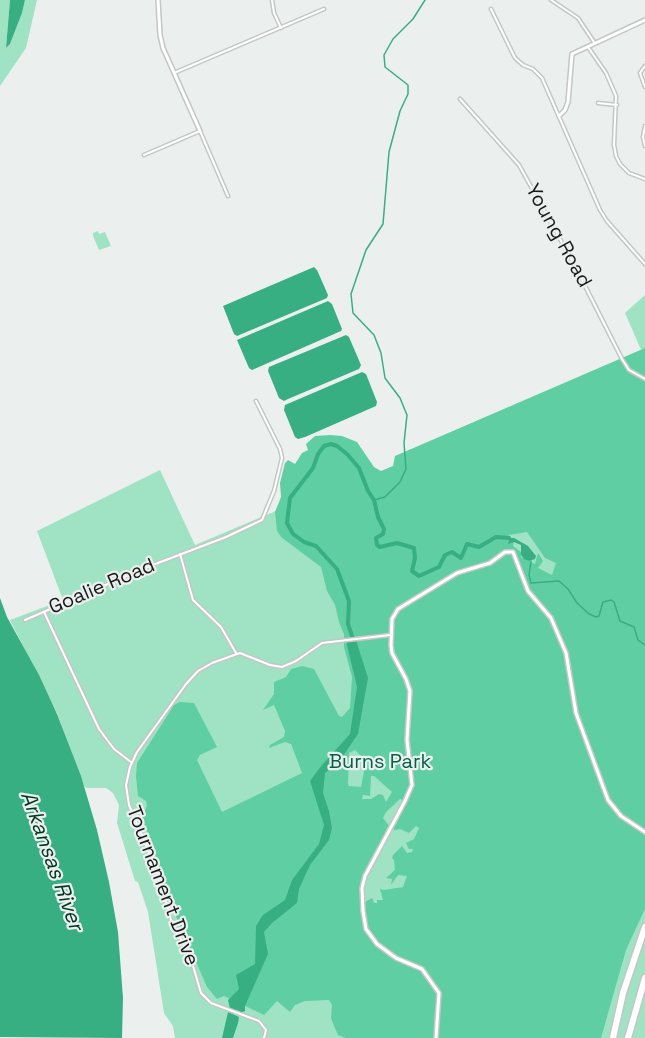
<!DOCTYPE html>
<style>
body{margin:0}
canvas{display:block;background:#ebf0ee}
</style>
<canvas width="645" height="1038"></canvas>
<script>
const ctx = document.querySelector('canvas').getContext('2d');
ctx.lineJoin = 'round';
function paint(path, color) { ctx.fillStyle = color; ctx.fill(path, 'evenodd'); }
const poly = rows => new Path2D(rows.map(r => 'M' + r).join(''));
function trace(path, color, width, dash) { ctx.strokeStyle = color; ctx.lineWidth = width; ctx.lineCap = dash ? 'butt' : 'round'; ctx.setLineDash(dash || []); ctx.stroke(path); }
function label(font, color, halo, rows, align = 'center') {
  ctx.font = font + ' "Space Grotesk",sans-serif'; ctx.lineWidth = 4.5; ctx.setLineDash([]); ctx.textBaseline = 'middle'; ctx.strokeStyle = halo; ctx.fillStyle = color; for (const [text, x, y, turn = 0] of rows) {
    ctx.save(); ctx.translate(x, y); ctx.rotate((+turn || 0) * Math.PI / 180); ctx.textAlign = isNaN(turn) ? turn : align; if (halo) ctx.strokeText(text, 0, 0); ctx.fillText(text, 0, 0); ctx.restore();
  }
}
paint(poly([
 [0,0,10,0,6,48,10,44,22,13,25,0,37,0,26,48,0,86],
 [98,231,99,234,105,232,111,246,99,250,93,236,93,233],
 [645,295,645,1038,175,1038,173,1026,164,1013,148,912,138,882,135,881,117,823,119,805,113,793,106,788,87,788,84,786,57,713,10,620,63,600,37,531,160,470,195,545,290,505,293,512,642,352,625,313]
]), '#9fe3c4');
paint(poly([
 [645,348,645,909,626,950,601,1038,345,1038,338,1035,334,1026,331,1018,332,1005,329,1000,305,1001,295,1005,290,1012,277,1001,264,1015,224,996,217,999,207,987,175,914,142,817,147,806,146,801,138,796,136,776,137,763,174,705,180,702,194,703,217,747,200,755,197,760,222,812,302,773,291,744,285,742,269,748,270,745,284,737,285,731,274,705,263,710,274,694,274,682,286,677,291,669,302,666,314,669,339,716,342,717,350,708,352,677,344,647,344,634,339,622,335,605,327,591,321,567,281,537,277,531,275,512,281,497,280,483,285,463,288,460,295,464,302,453,308,450,306,444,315,436,330,435,342,436,357,442,374,467,381,471,393,466,395,456],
 [527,532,545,558,556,563,552,575,538,568,543,561,538,553,535,564,521,557,521,552,513,546,514,542,508,543,509,535],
 [355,750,366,761,361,787,349,786,348,784,349,753],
 [371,776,374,776,392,792,386,802,383,795,379,794,371,799,362,799,363,795,370,796],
 [400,799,405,801,390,827,383,818,386,812],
 [416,826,419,828,414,839,406,843,409,849,413,849,412,852,407,853,402,846,393,855,392,858,394,860,395,870,386,878,392,879,391,885,398,875,407,876,403,887,384,890,380,889,383,900,377,900,377,903,374,903,372,898,365,902,363,901,363,883,387,833,391,828,395,830,400,829,409,833]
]), '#5fcfa3');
paint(poly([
 [10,0,25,0,22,13,10,44,6,48],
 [314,267,317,270,328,295,327,298,237,336,234,334,223,306],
 [328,301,332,304,342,329,341,331,252,370,249,368,237,340],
 [346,335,349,337,361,365,359,369,288,399,284,401,279,398,268,371,269,367],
 [362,372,366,374,377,402,376,406,305,437,298,439,295,437,284,410,285,405],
 [509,538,514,538,528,546,536,556,535,559,529,561,524,559,521,555,521,545,514,542,508,544],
 [0,598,7,617,39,675,57,714,81,776,97,830,109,882,118,932,123,998,122,1038,0,1037],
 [356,640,368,678,358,734,339,762,325,773,323,793,329,811,332,828,329,840,310,865,299,889,297,903,272,923,264,932,268,954,245,1006,245,1011,240,1013,230,1009,228,1000,239,989,236,975,255,964,256,926,263,915,285,900,292,880,319,844,324,825,310,781,322,765,350,734,357,687,346,641],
 [228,1012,239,1017,238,1023,233,1038,222,1038]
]), '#38ae83');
trace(poly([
 [374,500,385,497,400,482,406,469,404,443,407,415,400,398,385,378,381,353,374,335,353,313,351,294,366,250,383,224,389,152,400,111,408,94,408,85,385,67,384,55,393,39,413,19,425,0],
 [531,561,529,575,531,583,559,581,568,589,577,603,589,614,596,617,599,616,603,602,611,600,614,602,620,621,634,627,638,640,645,645]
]), '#38ae83', 1.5);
trace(poly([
 [353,639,348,624,349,601,337,569,316,546,304,542,293,534,287,523,290,498,313,468,318,454,324,446,331,444,337,446,347,454,359,468,368,491,374,500,378,517,384,529,383,534,376,538,377,545,380,547,397,543,414,548,415,558,412,571,419,576,439,567,445,555,452,552,461,558,467,544,479,547,496,537,509,538]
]), '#38ae83', 4);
const minor = poly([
 [272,0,274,13,281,28],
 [551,0,578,18,594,42],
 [491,9,515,58,523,65,533,69,542,78,600,210,607,221,645,264],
 [588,47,606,73,616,96,614,145,616,156,620,164,629,173,645,179],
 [645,66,640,73,645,87],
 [174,73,324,9],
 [460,99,519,165,576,268,622,359,629,370,645,379],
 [598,103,617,105],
 [645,126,643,137,645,146],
 [144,155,200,131,228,196],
 [180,554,193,600,221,627,236,653],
 [44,612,99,729,114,749,131,762],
 [25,620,145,568,226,537,262,520,274,491,282,458,280,449,256,401],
 [264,1038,266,1030,259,1021,211,1003,201,993,191,959,171,920,158,874,129,805,126,785,130,767,137,752,186,684,198,671,212,663,240,653,270,665,282,667,296,661,322,643,390,635]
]);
const tertiary = poly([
 [158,0,160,35,163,48,200,131],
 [559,116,565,110,568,102,572,54,645,20],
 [436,1038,439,993,422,969,396,958,377,944,366,929,363,911,362,888,365,876,405,801,412,785,407,740,410,691,406,679,392,653,391,645,392,619,398,609,457,573,490,563,505,552,513,552,528,591,551,618,566,653,576,713,608,800,621,816,645,832]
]);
const motorway = poly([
 [613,1038,623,993,645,927],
 [628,1038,645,978]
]);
trace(minor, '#c3c7c5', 5);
trace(tertiary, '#c3c7c5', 6);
trace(motorway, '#c3c7c5', 9);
trace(minor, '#fff', 2);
trace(tertiary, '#fff', 3);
trace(motorway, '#fff', 6);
label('20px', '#181918', '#ebf0ee', [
 ["Young Road",558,236,61],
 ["Goalie Road",102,587,-23],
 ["Tournament Drive",162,886,69]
]);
label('20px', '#026245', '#ebf0ee', [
 ["Burns Park",380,763]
]);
label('italic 21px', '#023625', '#ebf0ee', [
 ["Arkansas River",51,861,70]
]);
</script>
